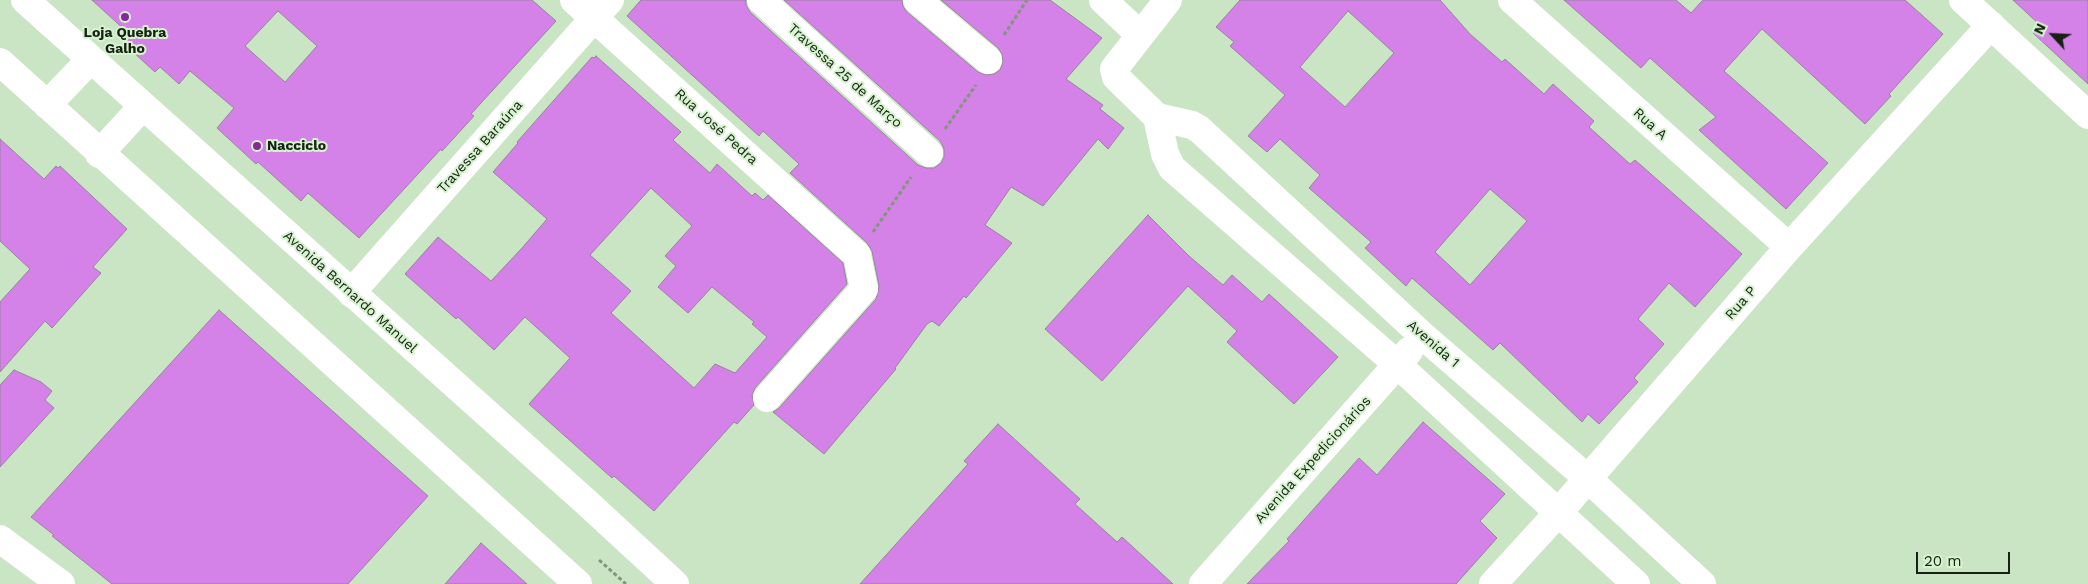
<!DOCTYPE html>
<meta charset="utf-8">
<style>
body{margin:0}
#map{position:relative;width:2088px;height:584px;overflow:hidden;background:#c9e5c3;font-family:"Work Sans",sans-serif}
canvas{display:block}
.north{position:absolute;left:2028px;top:10px;width:50px;height:50px;-webkit-text-stroke:4px #d6f3cf;paint-order:stroke;rotate:295deg;font-size:14px;font-weight:700;line-height:20px;text-align:center;color:#172114}
.north::after{content:'';display:block;margin:auto;width:18px;height:22px;background:#172114;clip-path:polygon(50% 0,100% 100%,50% 72%,0 100%)}
.scale{position:absolute;left:1916px;top:552px;width:94px;height:22px;box-sizing:border-box;border:2px solid #172114;border-top:0;padding-left:6px;font-size:15px;line-height:18px;white-space:nowrap;color:#172114;-webkit-text-stroke:4px #d6f3cf;paint-order:stroke}
</style>
<div id="map">
<canvas width="2088" height="584"></canvas>
<div class="north">N</div>
<div class="scale">20 m</div>
</div>
<script>
const ctx = document.querySelector('canvas').getContext('2d');
ctx.lineJoin = 'round';
function paint(path, color) { ctx.fillStyle = color; ctx.fill(path, 'evenodd'); }
const poly = rows => new Path2D(rows.map(r => 'M' + r).join(''));
function trace(path, color, width, dash) { ctx.strokeStyle = color; ctx.lineWidth = width; ctx.lineCap = dash ? 'butt' : 'round'; ctx.setLineDash(dash || []); ctx.stroke(path); }
function label(font, color, halo, rows, align = 'center') {
  ctx.font = font + ' "Work Sans",sans-serif'; ctx.lineWidth = 4; ctx.setLineDash([]); ctx.textBaseline = 'middle'; ctx.strokeStyle = halo; ctx.fillStyle = color; for (const [text, x, y, turn = 0] of rows) {
    ctx.save(); ctx.translate(x, y); ctx.rotate((+turn || 0) * Math.PI / 180); ctx.textAlign = isNaN(turn) ? turn : align; if (halo) ctx.strokeText(text, 0, 0); ctx.fillText(text, 0, 0); ctx.restore();
  }
}
const building = poly([
 [92,0,532,0,556,21,471,114,474,116,442,151,441,149,359,238,308,193,301,201,258,162,256,164,217,128,234,108,190,71,179,84,160,67,155,72,133,52,136,50,122,37,127,32,92,0],
 [278,11,317,46,285,82,245,46,278,11],
 [641,0,746,0,746,5,750,12,918,165,926,168,934,168,941,163,944,157,944,149,940,141,784,0,902,0,903,6,907,12,978,72,986,75,994,74,1000,70,1003,62,1002,54,998,48,941,0,1050,0,1102,38,1066,79,1103,105,1100,109,1124,128,1108,149,1098,139,1043,206,1011,187,985,225,1012,243,966,298,964,296,939,326,932,321,927,324,895,368,896,369,824,454,773,412,779,408,876,299,879,286,872,251,867,243,790,173,799,164,763,131,759,136,627,16,641,0],
 [1240,0,1440,0,1470,34,1502,62,1505,59,1544,94,1553,84,1594,121,1589,127,1630,164,1635,160,1742,254,1695,307,1669,283,1638,319,1664,344,1634,378,1638,382,1599,424,1588,414,1582,422,1500,343,1493,350,1412,278,1406,286,1365,248,1371,242,1309,188,1320,175,1280,139,1267,152,1248,136,1285,95,1230,46,1234,42,1216,27,1240,0],
 [1348,11,1394,53,1345,107,1300,67,1348,11],
 [1490,189,1527,221,1470,285,1435,252,1490,189],
 [1564,0,1676,0,1691,13,1703,0,1905,0,1943,34,1889,94,1891,96,1865,124,1762,29,1724,71,1828,163,1786,209,1699,130,1716,117,1650,58,1641,68,1564,0],
 [2013,0,2088,0,2088,84,2033,33,2040,25,2013,0],
 [596,56,681,132,673,140,710,173,717,164,752,196,755,193,763,200,768,195,843,263,847,284,755,388,752,395,754,405,737,424,734,422,654,511,614,476,612,478,529,404,570,358,525,317,494,350,458,317,456,319,405,274,438,237,491,281,522,248,547,219,493,172,518,143,517,142,592,57,594,58,596,56],
 [651,188,692,226,665,256,676,266,658,287,688,313,712,287,754,322,752,324,767,337,735,373,715,364,694,388,611,313,631,291,590,255,651,188],
 [0,139,44,179,56,166,58,168,60,166,127,229,93,267,101,273,52,328,45,321,0,372,0,302,30,269,0,241,0,139],
 [1148,215,1189,256,1223,285,1232,275,1262,302,1269,294,1338,357,1294,404,1227,342,1237,331,1188,286,1102,381,1045,329,1148,215],
 [219,310,428,496,348,584,112,584,52,536,54,535,31,517,219,310],
 [14,370,41,382,52,391,45,400,54,408,0,467,0,385,14,370],
 [1423,422,1505,494,1480,521,1497,538,1456,584,1247,584,1289,541,1287,539,1359,458,1377,475,1423,422],
 [998,424,1080,499,1075,504,1117,542,1122,537,1173,584,860,584,968,464,964,461,998,424],
 [481,543,527,584,445,584,481,543]
]);
paint(building, '#d481e8');
trace(building, '#9a81a1', 1);
trace(poly([
 [1004,35,1027,0],
 [945,129,976,85],
 [873,232,911,177],
 [599,560,626,584]
]), '#81967d', 3, [4, 2.5]);
trace(poly([
 [574,0,857,255,864,289,767,398],
 [761,0,929,153],
 [917,0,988,60],
 [1103,0,1139,34],
 [1168,0,1114,69,1116,77,1157,117,1192,125,1199,129,1422,335,1587,478,1702,584],
 [1512,0,1789,247],
 [1963,0,2088,115],
 [1157,117,1165,154,1172,168,1398,365,1636,584],
 [351,293,610,0],
 [0,539,61,584],
 [1203,584,1409,351],
 [1493,584,1558,513,1789,247,1991,25]
]), '#fff', 28);
trace(poly([
 [25,0,585,501,675,584],
 [0,62,578,584],
 [47,105,91,59],
 [99,154,143,106]
]), '#fff', 28);
for (const [x, y, r, color] of [
 [125,17,5,"#832a96"],
 [257,146,5,"#832a96"]
]) { const dot = new Path2D(); dot.arc(x, y, r, 0, 2 * Math.PI); ctx.fillStyle = color; ctx.fill(dot); trace(dot, '#d6f3cf', 2); }
label('bold 14px', '#172114', '#d6f3cf', [
 ["Loja Quebra",125,33],
 ["Galho",125,49],
 ["Nacciclo",267,146,"left"]
]);
label('14px', '#172114', '#d6f3cf', [
 ["Travessa 25 de Março",845,76,42],
 ["Rua A",1650,124,42],
 ["Rua José Pedra",716,127,42],
 ["Travessa Baraúna",480,147,-48],
 ["Avenida Bernardo Manuel",350,292,42],
 ["Rua P",1741,303,-49],
 ["Avenida 1",1433,344,41],
 ["Avenida Expedicionários",1313,460,-48]
]);
</script>
